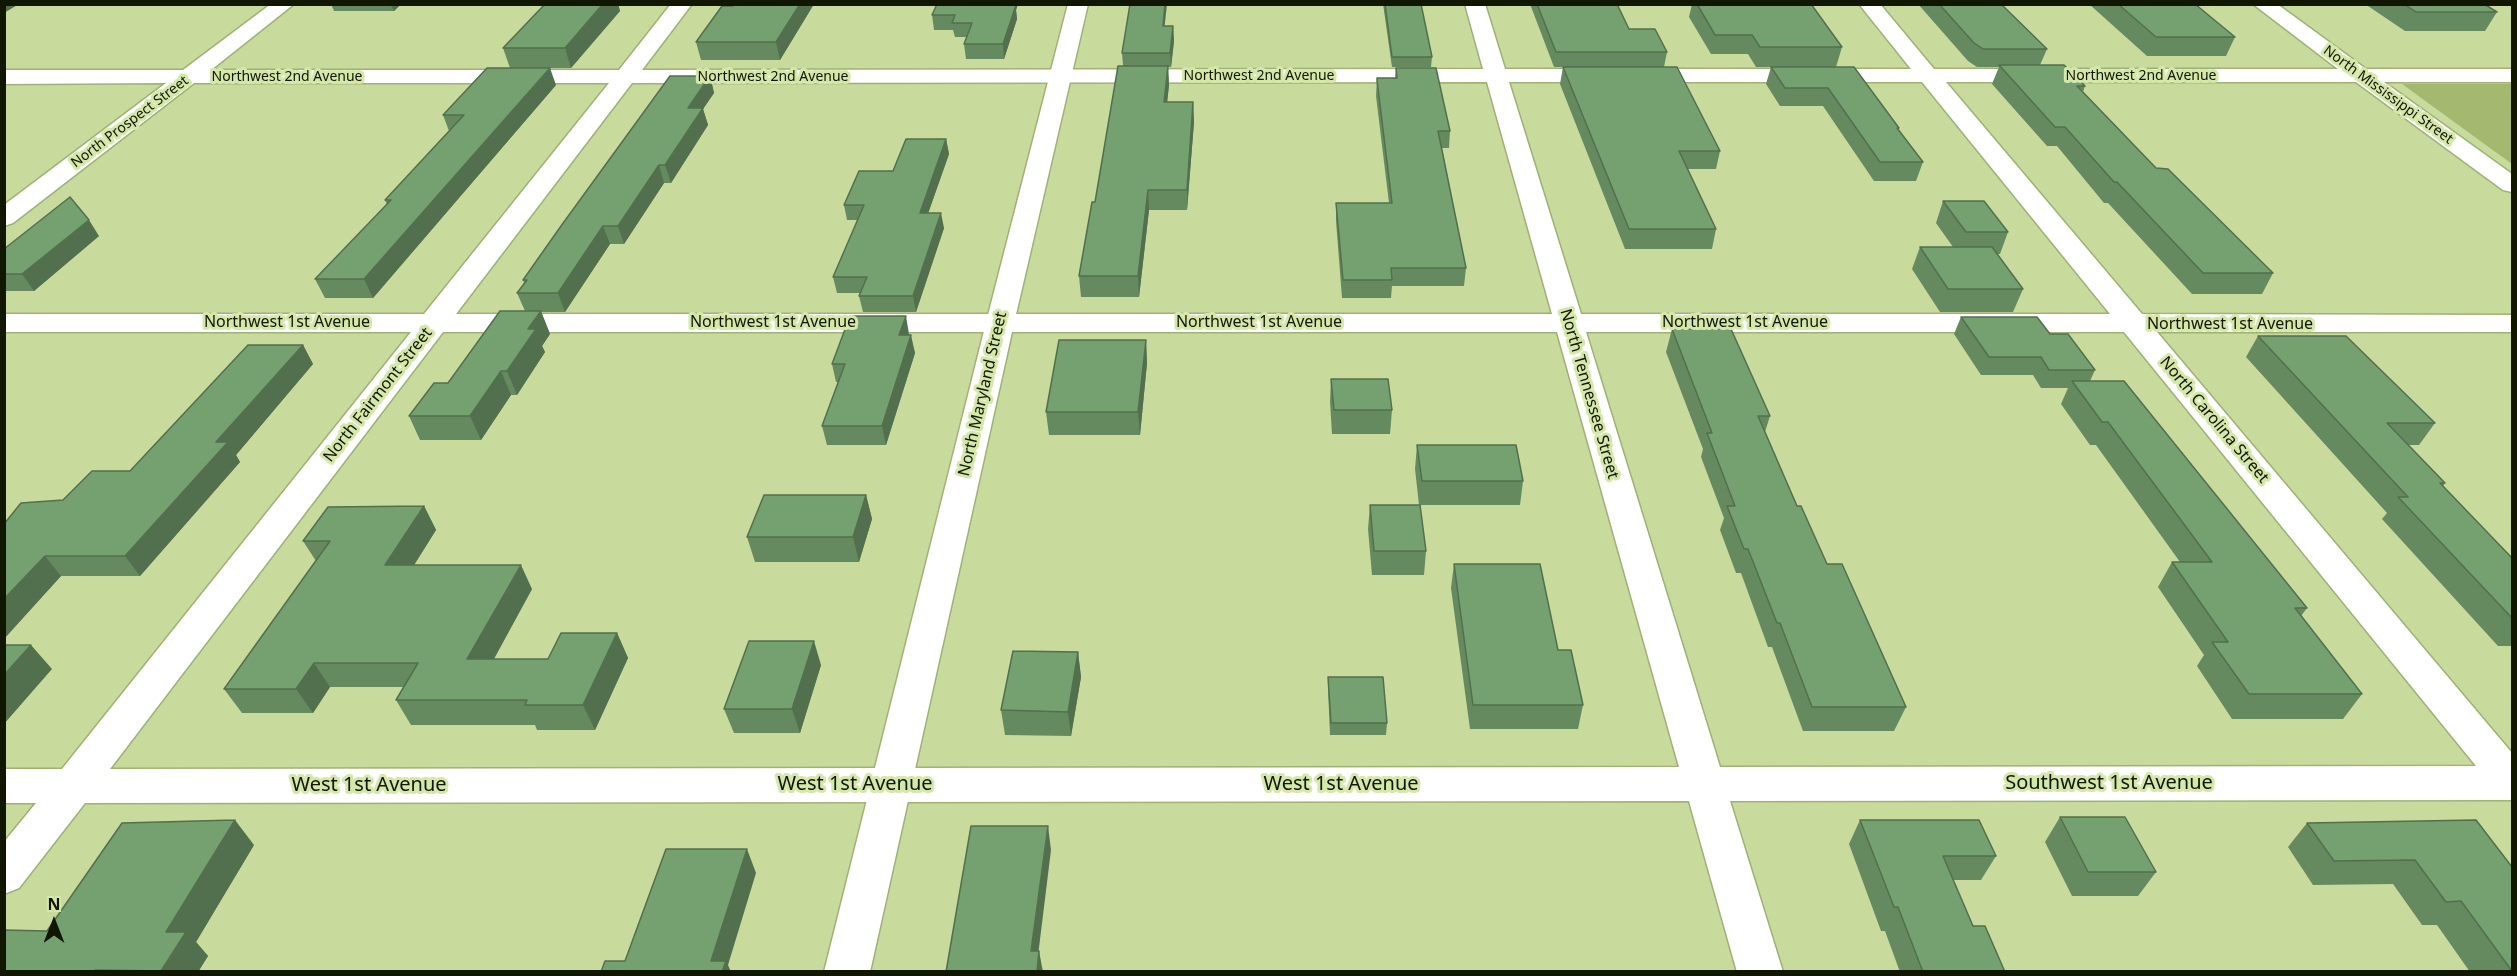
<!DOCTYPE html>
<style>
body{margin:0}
#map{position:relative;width:2517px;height:976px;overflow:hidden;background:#c8da9c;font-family:"Noto Sans",sans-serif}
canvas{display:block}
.frame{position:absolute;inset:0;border:6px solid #111601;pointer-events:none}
.north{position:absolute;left:24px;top:892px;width:60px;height:60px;-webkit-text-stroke:4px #d5e7a9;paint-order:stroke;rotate:0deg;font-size:16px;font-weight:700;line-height:24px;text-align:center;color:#111601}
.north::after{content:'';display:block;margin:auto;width:21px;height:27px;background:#111601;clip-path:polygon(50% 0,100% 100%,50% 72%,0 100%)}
</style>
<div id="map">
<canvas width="2517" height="976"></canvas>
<div class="frame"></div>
<div class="north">N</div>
</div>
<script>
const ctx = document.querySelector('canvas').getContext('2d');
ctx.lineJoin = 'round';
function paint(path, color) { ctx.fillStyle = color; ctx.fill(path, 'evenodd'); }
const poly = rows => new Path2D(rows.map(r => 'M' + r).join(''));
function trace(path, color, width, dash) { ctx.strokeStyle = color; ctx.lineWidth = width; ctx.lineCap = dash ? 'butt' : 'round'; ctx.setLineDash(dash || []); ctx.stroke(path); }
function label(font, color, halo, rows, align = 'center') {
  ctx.font = font + ' "Noto Sans",sans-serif'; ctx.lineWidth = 6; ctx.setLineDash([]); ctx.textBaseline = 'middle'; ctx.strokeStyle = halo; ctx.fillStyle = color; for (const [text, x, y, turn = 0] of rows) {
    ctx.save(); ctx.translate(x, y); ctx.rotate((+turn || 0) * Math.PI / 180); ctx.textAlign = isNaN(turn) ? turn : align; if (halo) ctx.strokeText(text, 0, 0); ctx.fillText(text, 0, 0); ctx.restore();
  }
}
paint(poly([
 [2402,84,2512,84,2512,164]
]), '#a4b86f');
const street = poly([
 [271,4,294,4,211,70,619,70,671,4,692,4,642,70,1483,69,1465,4,1485,4,1505,69,1911,69,1859,4,1880,4,1934,69,2338,69,2253,4,2277,4,2366,69,2512,69,2512,82,2384,82,2512,174,2512,192,2503,190,2356,82,1946,82,2142,314,2512,315,2512,332,2157,332,2512,753,2512,800,1730,801,1783,972,1737,972,1689,801,85,803,19,888,4,894,4,842,36,803,4,803,4,769,62,769,411,332,4,332,4,314,424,314,609,83,194,83,13,223,4,226,4,205,166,83,4,84,4,70,183,70,271,4],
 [1487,82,1552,314,456,314,632,83,1487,82],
 [1509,82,1922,82,2110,314,1581,314,1509,82],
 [443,332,1557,332,1679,767,110,769,443,332],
 [1586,332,2124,332,2476,766,1720,767,1586,332]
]);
const secondary = poly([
 [1068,4,1088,4,1014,323,870,972,824,972,986,323,1068,4]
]);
trace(street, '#a0b175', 3);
trace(secondary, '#a0b175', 3);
paint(street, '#fff');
paint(secondary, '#fff');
paint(poly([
 [331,4,401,4,394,11,334,11],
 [545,4,618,4,620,11,571,68,510,68,503,48],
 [733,4,814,4,780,60,701,60,696,42],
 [937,4,1018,4,1016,10,1017,19,1004,59,966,59,964,44,967,37,955,37,953,30,934,30,932,15],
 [1383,4,1421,4,1432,57,1431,67,1392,67],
 [1530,4,1617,4,1629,29,1667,52,1664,67,1554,67],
 [1692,4,1811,4,1842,47,1836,67,1756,67,1748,54,1711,54,1689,17],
 [1918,4,2001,4,2047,49,2040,65,2085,86,2083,92,2156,168,2273,273,2262,294,2192,294,2108,203,2104,203,2057,146,2047,146,1992,84,1999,67,1977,67,1968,61],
 [2089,4,2195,4,2235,37,2226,56,2147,56],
 [2365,4,2484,4,2497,12,2485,31,2405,31],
 [1165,26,1173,26,1174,41,1171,67,1168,67,1169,85,1167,102,1193,102,1194,122,1187,210,1149,210,1139,297,1081,297,1079,276,1095,202,1123,66,1122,53],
 [1563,67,1720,151,1716,169,1688,169,1716,229,1712,249,1625,249,1560,84],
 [1771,67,1854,67,1899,128,1899,130,1923,162,1916,181,1874,181,1823,106,1780,106,1766,84],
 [1396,68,1450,131,1449,148,1442,148,1466,268,1464,286,1392,286,1391,298,1342,298,1336,221,1336,203,1389,203,1376,96,1377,78,1395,78],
 [710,76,714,93,703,109,708,125,671,183,664,183,624,244,610,244,565,312,541,312,550,334,542,346,545,352,517,395,511,395,481,440,420,440,409,416,448,383,525,311,517,293,524,283,523,280],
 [556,85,373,298,325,298,315,279,387,205,385,200,449,131,443,115],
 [946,139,949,154,928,213,944,228,916,312,863,312,859,296,860,293,837,293,833,277,858,220,847,220,844,205,893,171],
 [1943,201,2008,232,2000,254,1997,254,2023,289,2013,312,1940,312,1912,269,1920,247,1953,247,1936,223],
 [99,236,34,291,4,291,4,249],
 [1961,317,2050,334,2095,370,2090,381,2307,608,2301,616,2362,694,2343,719,2232,719,2197,666,2204,655,2158,587,2172,562,2180,562,2096,445,2090,445,2061,404,2068,388,2041,388,2033,375,1981,375,1954,334],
 [1672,329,1770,416,1765,432,1797,506,1827,564,1906,707,1894,731,1803,731,1772,647,1768,647,1741,573,1736,573,1720,530,1724,518,1701,457,1703,449,1666,352],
 [909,334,915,353,886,445,827,445,822,426,838,382,836,382,832,364],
 [2258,336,2435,423,2419,445,2408,445,2445,483,2443,486,2512,558,2512,646,2498,646,2382,519,2387,513,2246,357],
 [1146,340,1147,363,1140,435,1049,435,1046,412],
 [303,345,313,364,236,455,240,462,140,576,61,576,4,638,4,524,63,500,130,471],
 [1331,379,1392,410,1390,434,1332,434,1330,402],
 [1417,445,1523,481,1520,505,1420,505,1426,551,1424,575,1372,575,1368,529,1370,505,1419,505,1415,469],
 [866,495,872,519,859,562,755,562,747,537],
 [424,506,436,530,414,565,532,589,494,659,548,659,617,633,628,658,595,730,537,730,535,725,411,725,396,700,404,687,330,687,313,713,242,713,224,689,316,561,303,541],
 [1454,564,1558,650,1583,705,1578,729,1470,729,1451,588],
 [1078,652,1081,677,1071,736,1005,735,1001,710],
 [821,665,800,733,734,733,724,709],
 [1328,677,1387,723,1386,735,1330,735,1328,689],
 [2060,817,2156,872,2138,896,2072,896,2045,842],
 [1860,820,1996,856,1981,880,1953,880,1973,926,2005,972,1900,972,1885,931,1881,931,1849,844],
 [2307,823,2512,867,2512,972,2470,972,2437,925,2422,925,2393,884,2313,885,2288,847],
 [254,845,196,942,208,956,198,972,4,972,47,931]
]), '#658a5f');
paint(poly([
 [4,4,19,4,4,13],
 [391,4,401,4,394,11],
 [603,4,618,4,620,11,571,68,565,48],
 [800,4,814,4,780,60,776,42],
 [1012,4,1018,4,1016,10,1017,19,1004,59,1003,44],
 [1165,4,1167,4,1163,41,1163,26],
 [1173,26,1174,41,1171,67,1170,53],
 [1168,66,1169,85,1165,122,1164,102],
 [550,68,556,85,373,298,364,279],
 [710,76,714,93,703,109,708,125,671,183,665,165,688,108],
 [1193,102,1194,122,1187,210,1187,190],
 [946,139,949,154,923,228,920,213],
 [659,165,664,183,624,244,618,226],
 [1148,190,1149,210,1139,297,1138,276],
 [941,213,944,228,916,312,913,296],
 [89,220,99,236,34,291,22,274],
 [603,226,610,244,565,312,558,293],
 [541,311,550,334,542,346,545,352,517,395,507,371,528,329],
 [906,316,909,334,903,353,899,335],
 [911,335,915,353,886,445,882,426],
 [1146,340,1147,363,1140,435,1138,412],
 [303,345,313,364,236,455,240,462,140,576,125,556,216,442],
 [501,371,511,395,481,440,470,416],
 [866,495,872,519,859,562,853,537],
 [424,506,436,530,399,589,385,565],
 [45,556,61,576,5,638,4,599],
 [521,565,532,589,480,684,467,659],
 [617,633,628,658,595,730,583,705],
 [814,641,821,665,800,733,792,709],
 [31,645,52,669,4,724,4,675],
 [1078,652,1081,677,1071,736,1068,712],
 [314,663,330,687,313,713,296,689],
 [235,820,254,845,196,942,208,956,198,972,162,972,161,971,166,932],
 [1048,826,1051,850,1036,972,1031,951],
 [747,849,756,873,728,965,731,972,716,972,711,961],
 [1039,951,1043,972,1037,972]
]), '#52704e');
const building = poly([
 [545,4,603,4,565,48,503,48,545,4],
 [733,4,800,4,776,42,696,42,722,6,733,6,733,4],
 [937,4,1012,4,1016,5,1003,44,964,44,972,23,952,23,955,15,932,15,937,4],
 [1130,4,1165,4,1163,26,1173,26,1170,53,1122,53,1130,4],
 [1385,4,1421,4,1432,57,1392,57,1385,4],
 [1537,4,1617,4,1629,29,1655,29,1667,52,1556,52,1537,4],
 [1697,4,1811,4,1842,47,1760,47,1752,35,1715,35,1697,4],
 [1939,4,2001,4,2047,49,1983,49,1974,43,1939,4],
 [2118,4,2195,4,2235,37,2156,37,2118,4],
 [2404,4,2484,4,2497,12,2416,12,2404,4],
 [1999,65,2064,65,2085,86,2077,86,2156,168,2168,169,2273,273,2203,273,2117,182,2114,182,2065,127,2055,127,1999,65],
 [1118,66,1168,66,1164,102,1193,102,1187,190,1148,190,1138,276,1079,276,1092,202,1095,202,1118,66],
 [1563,67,1677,67,1720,151,1679,151,1716,229,1629,229,1563,67],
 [1771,67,1854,67,1899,128,1897,128,1923,162,1880,162,1828,88,1785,88,1771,67],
 [487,68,550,68,364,279,315,279,391,200,385,200,464,115,443,115,487,68],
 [1396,68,1436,68,1450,131,1438,131,1466,268,1391,268,1392,280,1343,280,1336,203,1392,203,1377,80,1377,78,1397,78,1396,68],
 [670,76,710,76,688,108,703,108,665,165,659,165,618,226,603,226,558,293,517,293,527,280,523,280,561,226,670,76],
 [906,139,946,139,920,213,941,213,913,296,859,296,867,277,833,277,864,205,844,205,859,171,893,171,906,139],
 [70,197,89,220,22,274,4,274,4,249,70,197],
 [1943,201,1984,201,2008,232,1966,232,1943,201],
 [1920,247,1992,247,2023,289,1948,289,1920,247],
 [500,311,541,311,528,329,536,329,507,371,501,371,470,416,409,416,434,383,448,383,500,311],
 [850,316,906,316,899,335,911,335,882,426,822,426,845,364,832,364,850,316],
 [1961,317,2037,317,2050,334,2068,334,2095,370,2049,370,2041,357,1989,357,1961,317],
 [1672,329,1731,329,1770,416,1758,416,1797,506,1801,506,1827,564,1842,564,1906,707,1812,707,1780,623,1777,623,1748,549,1744,549,1727,506,1735,506,1707,433,1712,433,1672,329],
 [2258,336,2346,336,2435,423,2387,423,2445,483,2440,483,2512,558,2512,618,2398,497,2408,497,2258,336],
 [1059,340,1146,340,1138,412,1046,412,1059,340],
 [248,345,303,345,216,442,228,442,125,556,45,556,4,599,4,524,21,503,63,500,92,471,130,471,248,345],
 [1331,379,1388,379,1392,410,1334,410,1331,379],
 [2072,381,2124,381,2307,608,2295,608,2362,694,2249,694,2212,642,2228,642,2172,562,2212,562,2108,422,2102,422,2072,381],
 [1417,445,1516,445,1523,481,1422,481,1417,445],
 [764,495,866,495,853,537,747,537,764,495],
 [1370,505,1420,505,1426,551,1374,551,1370,505],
 [424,506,385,565,521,565,467,659,548,659,561,633,617,633,583,705,525,705,527,700,396,700,418,663,314,663,296,689,224,689,330,541,303,541,328,507,424,506],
 [1454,564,1540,564,1558,650,1571,650,1583,705,1473,705,1454,564],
 [749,641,814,641,792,709,724,709,749,641],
 [4,645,31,645,4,675,4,645],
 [1013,651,1078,652,1068,712,1001,710,1013,651],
 [1328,677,1383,677,1387,723,1331,723,1328,677],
 [2060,817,2125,817,2156,872,2088,872,2060,817],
 [235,820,166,932,186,932,161,971,95,970,94,972,4,972,4,930,47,931,122,823,235,820],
 [1860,820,1979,820,1996,856,1943,856,1973,926,1985,926,2005,972,1923,972,1898,907,1894,907,1860,820],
 [2476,820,2512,867,2512,971,2461,901,2446,902,2415,860,2334,861,2307,823,2476,820],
 [971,826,1048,826,1031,951,1039,951,1037,972,946,972,971,826],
 [666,849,747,849,711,961,726,961,722,972,601,972,605,961,625,961,666,849]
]);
paint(building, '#75a06f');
trace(building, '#52704e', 1.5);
label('14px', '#111601', '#d5e7a9', [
 ["Northwest 2nd Avenue",1259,76],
 ["Northwest 2nd Avenue",2141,76],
 ["Northwest 2nd Avenue",287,77],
 ["Northwest 2nd Avenue",773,77],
 ["North Mississippi Street",2388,95,36],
 ["North Prospect Street",130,122,-37]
]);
label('16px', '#111601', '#d5e7a9', [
 ["Northwest 1st Avenue",287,322],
 ["Northwest 1st Avenue",773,322],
 ["Northwest 1st Avenue",1259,322],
 ["Northwest 1st Avenue",1745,322],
 ["Northwest 1st Avenue",2230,324],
 ["North Maryland Street",983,394,-77],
 ["North Tennessee Street",1589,394,74],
 ["North Fairmont Street",378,395,-52],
 ["North Carolina Street",2214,420,50]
]);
label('20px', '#111601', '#d5e7a9', [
 ["Southwest 1st Avenue",2109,783],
 ["West 1st Avenue",855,784],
 ["West 1st Avenue",1341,784],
 ["West 1st Avenue",369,785]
]);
</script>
